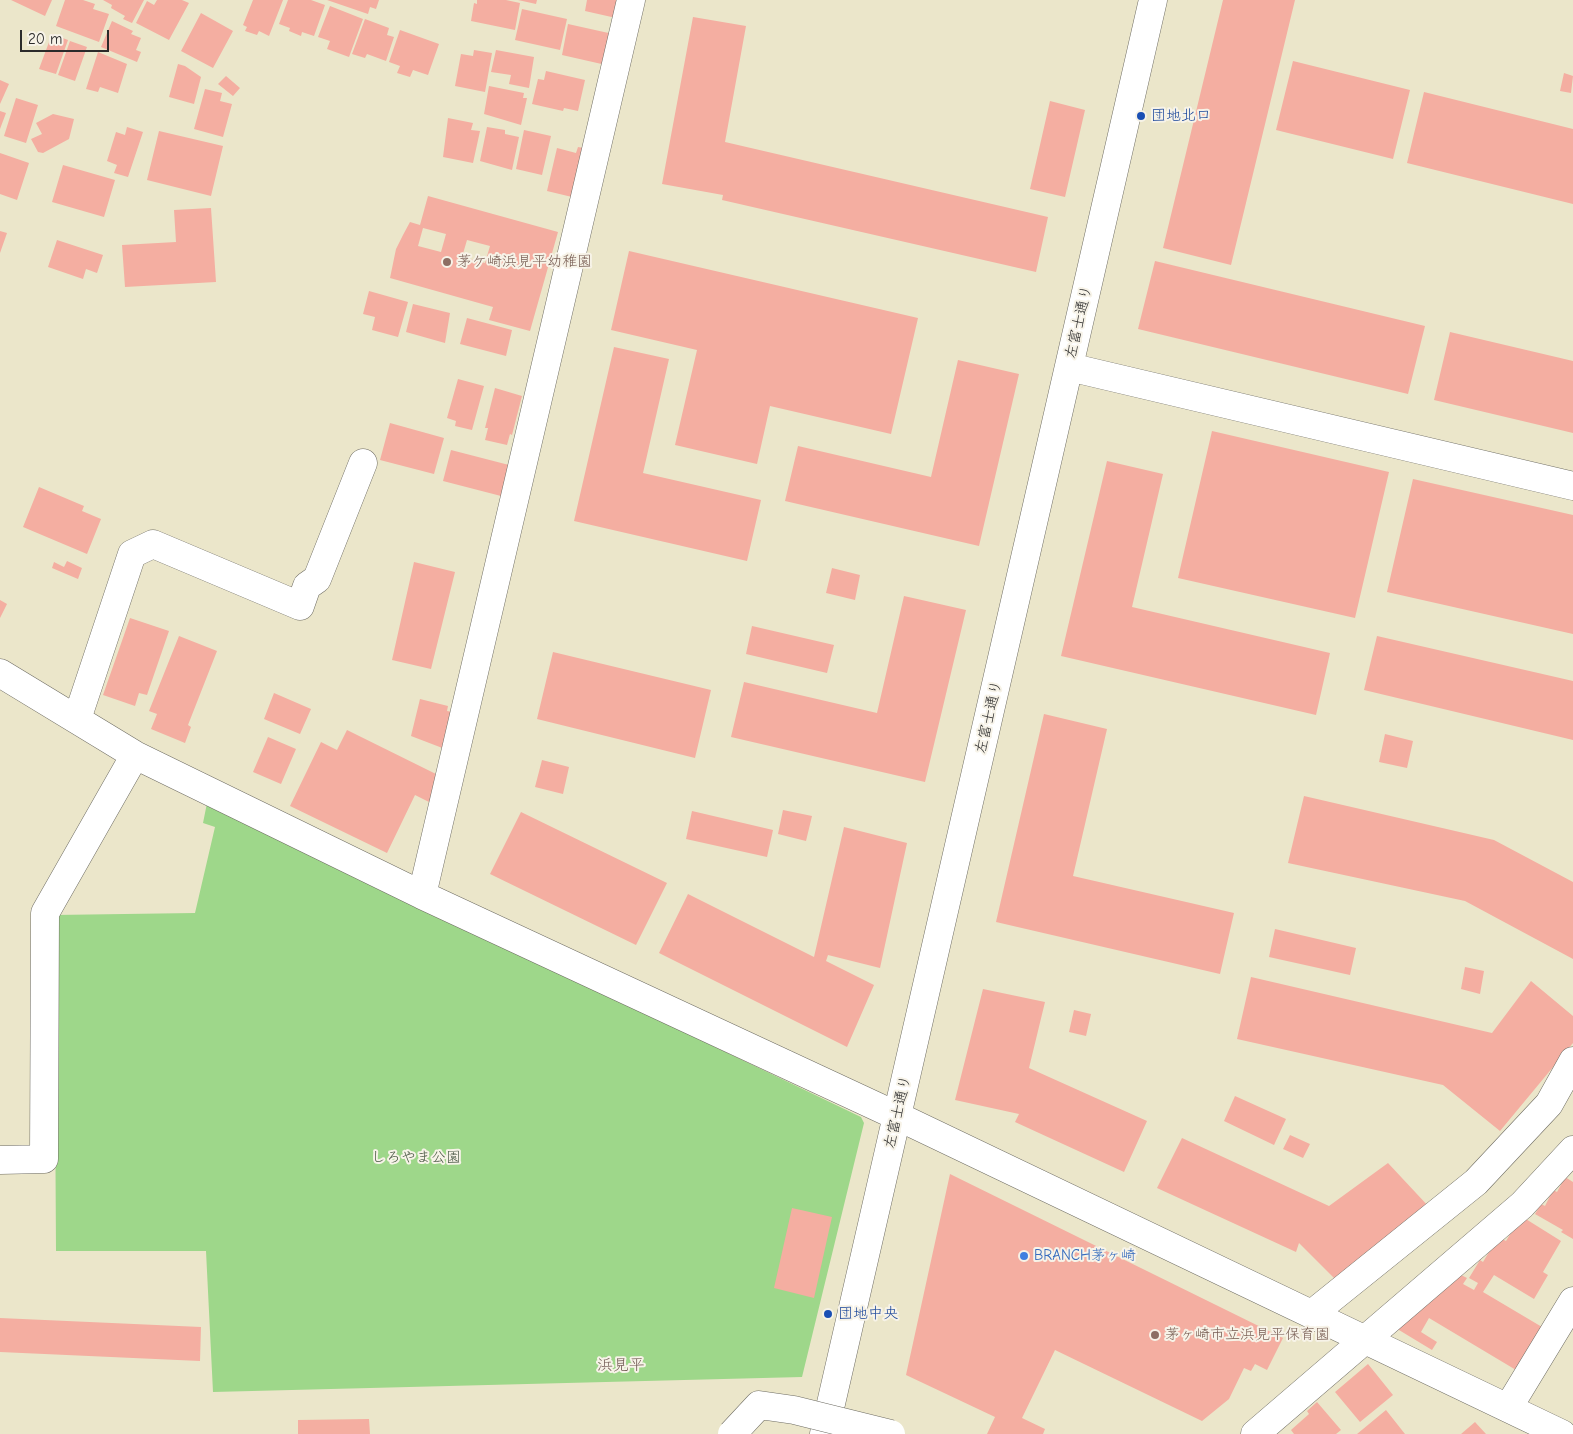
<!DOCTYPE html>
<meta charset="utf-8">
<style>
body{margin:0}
#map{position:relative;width:1573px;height:1434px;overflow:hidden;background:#ebe6ca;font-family:"Comic Neue",sans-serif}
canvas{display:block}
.scale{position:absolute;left:20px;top:30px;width:89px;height:22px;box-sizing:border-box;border:2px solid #2b2b2b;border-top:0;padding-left:6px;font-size:15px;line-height:18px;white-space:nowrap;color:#2b2b2b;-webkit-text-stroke:4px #f7f3e8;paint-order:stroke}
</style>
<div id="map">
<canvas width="1573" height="1434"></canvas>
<div class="scale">20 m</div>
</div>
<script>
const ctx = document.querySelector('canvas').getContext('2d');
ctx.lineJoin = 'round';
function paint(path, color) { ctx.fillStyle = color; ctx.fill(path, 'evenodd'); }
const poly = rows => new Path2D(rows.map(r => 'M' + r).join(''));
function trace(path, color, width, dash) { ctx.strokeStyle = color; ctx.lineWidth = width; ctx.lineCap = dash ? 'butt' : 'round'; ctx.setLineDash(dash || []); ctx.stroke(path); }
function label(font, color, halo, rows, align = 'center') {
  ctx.font = font + ' "Comic Neue","Klee One",sans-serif'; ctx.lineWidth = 4; ctx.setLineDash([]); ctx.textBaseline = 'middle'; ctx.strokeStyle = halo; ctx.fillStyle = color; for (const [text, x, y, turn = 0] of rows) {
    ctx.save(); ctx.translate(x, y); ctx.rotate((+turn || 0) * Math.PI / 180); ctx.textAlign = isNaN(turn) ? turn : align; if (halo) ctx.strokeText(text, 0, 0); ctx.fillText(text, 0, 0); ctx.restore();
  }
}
paint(poly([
 [207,803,861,1117,864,1123,802,1377,213,1392,206,1251,56,1251,54,915,195,913,215,827,203,823]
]), '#9ed78a');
paint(poly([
 [11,0,52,0,45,16],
 [65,0,83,0,95,4,93,9,109,14,99,42,56,26],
 [103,0,144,0,132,23,123,19,125,16,111,8,112,5],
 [157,0,182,0,189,3,169,40,136,23,147,1,154,5],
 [253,0,283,0,269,36,259,31,257,35,245,31,247,27,243,25],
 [288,0,311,0,325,5,314,36,302,32,301,36,289,31,290,28,279,24],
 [327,0,379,0,376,9,370,7,368,14],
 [477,0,506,0,520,3,515,30,471,21,474,3,477,4],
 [518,0,537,0,536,4],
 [587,0,620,0,616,18,585,11],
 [1223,0,1295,0,1231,265,1163,248],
 [330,6,363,19,349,57,327,49,330,41,318,37],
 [522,9,567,19,560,50,515,40],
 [201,13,233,31,213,68,181,51],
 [693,17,746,26,725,142,1048,217,1036,272,722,200,723,195,662,184],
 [365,19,389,28,387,35,394,37,386,61,367,54,365,58,352,54],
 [112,21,133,31,131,34,141,38,136,50,141,52,137,62,101,47],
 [568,24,613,34,606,65,562,55],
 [400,30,439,44,428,75,413,70,410,77,397,73,400,66,389,62],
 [52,34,68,40,56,74,39,69],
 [70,41,87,47,75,81,58,75],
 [474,50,492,53,485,92,455,86,461,54,473,56],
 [496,50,534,57,529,88,509,84,511,75,491,72],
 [98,52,127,64,118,93,100,87,98,92,86,89],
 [1293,61,1410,90,1393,159,1276,130],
 [178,64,185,66,201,77,194,104,169,97],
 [546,71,585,80,578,111,564,108,563,111,532,104,538,79,544,80],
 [1564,73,1573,76,1571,93,1560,91],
 [226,76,240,88,233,96,218,84],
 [0,80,9,84,0,104],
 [489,86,524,93,523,98,527,98,521,125,484,114],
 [205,89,222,93,220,101,232,104,223,137,194,129],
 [1424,92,1573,129,1573,204,1407,163],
 [16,98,38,105,26,143,4,136],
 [1050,101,1085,110,1065,197,1030,189],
 [0,111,6,113,0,129],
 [53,114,74,119,69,139,43,153,38,152,31,139,42,134,36,123],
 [448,118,473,123,471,130,480,131,473,163,443,157],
 [127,127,143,132,128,177,114,173,117,165,107,161,116,132,125,135],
 [487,127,505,130,505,134,519,137,512,170,480,161],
 [524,130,551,136,542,175,516,169],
 [159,131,223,146,211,196,147,180],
 [578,147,589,149,572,197,547,191,557,148,576,153],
 [0,153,29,163,17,200,0,194],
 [63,165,115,180,104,217,52,202],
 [428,196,558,232,530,331,489,320,493,307,390,278,396,249,403,235,410,222,420,225],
 [423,228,446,234,441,252,418,246],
 [467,240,490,246,485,263,462,257],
 [211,208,216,282,125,287,122,245,176,242,174,210],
 [0,231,7,233,0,253],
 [57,240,103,255,97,273,86,269,83,279,48,267],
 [629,251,918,318,891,434,770,406,757,464,675,445,697,350,611,330],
 [1155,261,1425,326,1408,394,1138,329],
 [369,291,408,302,398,337,372,330,375,317,363,314],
 [413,304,450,313,445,343,406,332],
 [467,318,512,330,506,356,460,344],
 [1450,332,1573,361,1573,433,1434,400],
 [614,347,669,359,643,473,761,500,747,561,574,521],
 [958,360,1019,374,979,546,785,501,798,446,931,477],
 [458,379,484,386,472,430,455,426,456,421,447,418],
 [495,388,522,396,512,435,510,434,507,445,485,440,488,428,485,428],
 [390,423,444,438,434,474,380,460],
 [1212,431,1389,472,1355,618,1178,578],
 [451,450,509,465,501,496,443,481],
 [1107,461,1163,474,1132,607,1330,653,1316,715,1061,656],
 [1413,479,1573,515,1573,634,1387,592],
 [39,487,84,506,82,511,101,519,87,554,23,527],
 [67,561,82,568,78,579,52,568,54,562,64,567],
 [414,562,455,572,431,669,392,660],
 [832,568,860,575,855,600,826,593],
 [904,596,966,610,925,782,731,737,744,682,877,713],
 [0,600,7,604,0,618],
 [130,618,169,631,147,695,139,693,135,706,103,695],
 [752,626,834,645,827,673,746,654],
 [179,636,217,651,188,725,191,727,185,743,151,729,157,714,149,711],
 [1377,636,1573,681,1573,740,1364,690],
 [553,652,711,690,695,758,537,719],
 [274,693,311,709,300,734,264,719],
 [420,699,448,706,447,711,453,712,445,749,411,736],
 [1044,714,1107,729,1073,876,1234,913,1220,974,996,922],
 [347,730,440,776,431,803,415,795,387,853,290,806,321,742,337,750],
 [1385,734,1413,741,1407,768,1379,762],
 [268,737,296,749,281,784,253,772],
 [542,760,569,767,563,794,535,787],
 [1304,796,1494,840,1573,882,1573,959,1465,901,1288,863],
 [783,810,812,816,806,841,778,834],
 [692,811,773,830,767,857,686,839],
 [521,812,667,883,636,945,490,874],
 [844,827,907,843,880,968,828,955,826,961,874,985,847,1047,659,953,688,894,814,957],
 [1275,929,1356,948,1350,975,1269,957],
 [1465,967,1484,971,1480,994,1461,989],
 [1251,977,1492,1033,1531,981,1573,1016,1573,1043,1500,1131,1443,1085,1237,1039],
 [983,989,1045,1002,1029,1068,1147,1121,1124,1172,1015,1122,1019,1114,955,1100],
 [1074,1010,1091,1014,1086,1036,1069,1032],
 [1235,1096,1286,1119,1274,1145,1224,1121],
 [1290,1135,1310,1144,1303,1158,1283,1149],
 [1182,1138,1329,1206,1388,1163,1430,1208,1334,1278,1299,1243,1296,1252,1157,1188],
 [950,1174,1283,1338,1267,1370,1255,1364,1251,1371,1244,1368,1229,1399,1202,1421,1055,1350,1022,1418,1045,1429,1043,1434,987,1434,995,1417,906,1375],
 [1565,1177,1573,1182,1573,1239,1561,1232,1563,1230,1535,1214,1541,1204,1545,1206,1553,1190,1557,1192],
 [792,1208,832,1217,814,1298,774,1288],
 [1521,1216,1561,1241,1543,1272,1548,1275,1534,1299,1494,1275,1483,1292,1542,1327,1516,1370,1429,1318,1421,1332,1437,1342,1432,1350,1394,1327,1459,1274,1467,1278,1463,1284,1474,1290,1478,1283,1469,1278,1480,1260,1483,1262,1498,1237,1506,1241],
 [0,1318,201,1327,200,1361,0,1352],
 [1368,1364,1393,1395,1360,1422,1335,1392],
 [1317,1402,1341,1430,1336,1434,1294,1434,1291,1430,1309,1414,1307,1411],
 [1386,1410,1405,1434,1357,1434],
 [369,1419,370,1434,298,1434,298,1420],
 [1475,1422,1486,1434,1461,1434]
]), '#f4aea1');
const minor = poly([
 [1069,367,1573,486],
 [0,673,135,755,422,895,631,0],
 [77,719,132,554,153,544,300,606,307,586,317,579,363,463],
 [422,895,897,1116,1562,1434],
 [0,1160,44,1159,45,913,135,755],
 [1312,1314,1476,1182,1549,1104,1573,1061],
 [1508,1408,1573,1301],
 [824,1434,1153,0],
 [1255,1434,1522,1205,1573,1150]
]);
trace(minor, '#6e6c63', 29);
trace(minor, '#fff', 28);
const minorBridge = poly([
 [732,1434,759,1405,794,1410,891,1434]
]);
trace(minorBridge, '#6e6c63', 29, []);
trace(minorBridge, '#fff', 28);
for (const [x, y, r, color] of [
 [1141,116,5,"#1a4fb4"],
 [447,262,5,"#8d6e63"],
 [1024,1256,5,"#3f7fe0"],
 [828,1314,5,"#1a4fb4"],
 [1155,1335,5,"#8d6e63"]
]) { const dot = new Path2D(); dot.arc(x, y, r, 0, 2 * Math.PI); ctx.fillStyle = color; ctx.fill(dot); trace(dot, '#f7f3e8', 2); }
label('15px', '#164399', '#f7f3e8', [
 ["団地北口",1151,116],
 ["団地中央",838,1314]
], 'left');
label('15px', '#785e54', '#f7f3e8', [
 ["茅ケ崎浜見平幼稚園",457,262],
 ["茅ヶ崎市立浜見平保育園",1165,1335]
], 'left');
label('15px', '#2b2b2b', '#f7f3e8', [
 ["左富士通り",1079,322,-77],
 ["左富士通り",989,717,-77],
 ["左富士通り",898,1112,-77]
]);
label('15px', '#485643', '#f7f3e8', [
 ["しろやま公園",416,1158]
]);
label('15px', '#366cbe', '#f7f3e8', [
 ["BRANCH茅ヶ崎",1034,1256]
], 'left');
label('16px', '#715954', '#f7f3e8', [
 ["浜見平",621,1365]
]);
</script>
